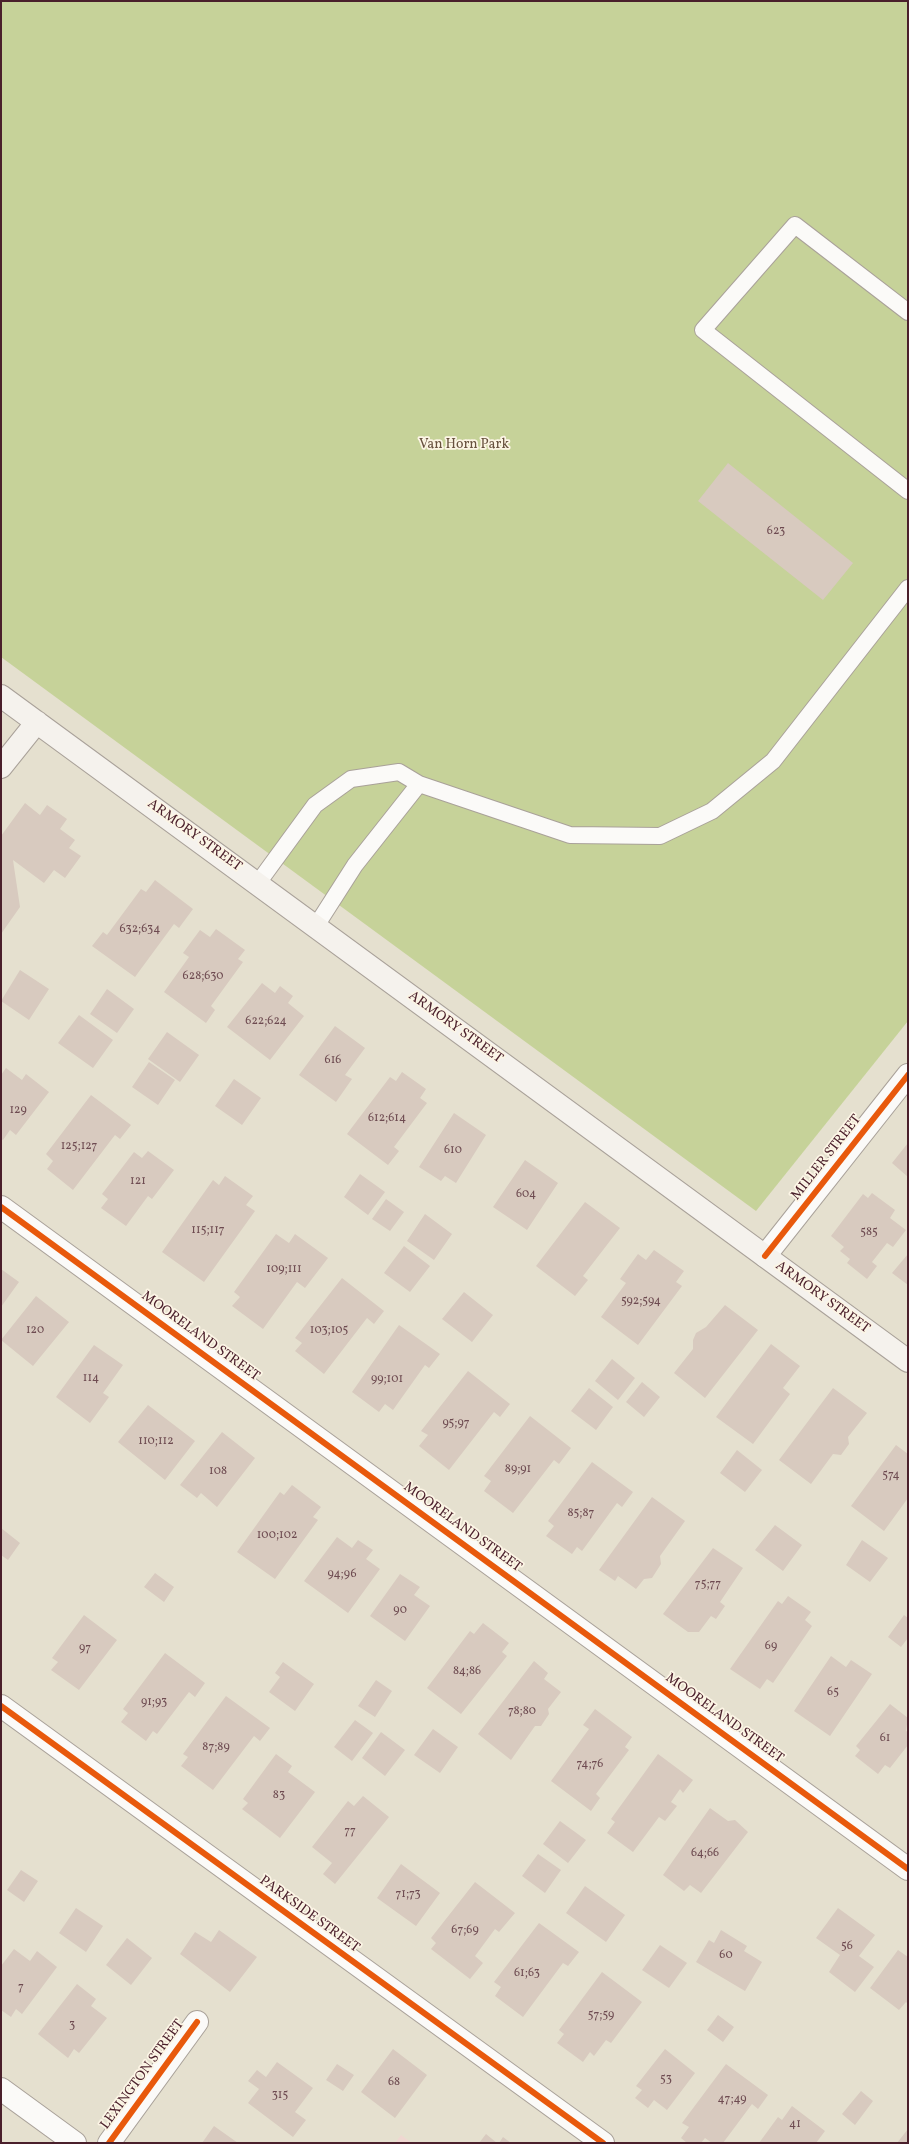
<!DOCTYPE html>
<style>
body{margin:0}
#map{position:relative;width:909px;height:2144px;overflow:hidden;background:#e5e0cf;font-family:Vollkorn,serif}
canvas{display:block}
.frame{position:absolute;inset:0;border:2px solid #4a1f2b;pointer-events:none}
</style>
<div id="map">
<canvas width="909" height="2144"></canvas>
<div class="frame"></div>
</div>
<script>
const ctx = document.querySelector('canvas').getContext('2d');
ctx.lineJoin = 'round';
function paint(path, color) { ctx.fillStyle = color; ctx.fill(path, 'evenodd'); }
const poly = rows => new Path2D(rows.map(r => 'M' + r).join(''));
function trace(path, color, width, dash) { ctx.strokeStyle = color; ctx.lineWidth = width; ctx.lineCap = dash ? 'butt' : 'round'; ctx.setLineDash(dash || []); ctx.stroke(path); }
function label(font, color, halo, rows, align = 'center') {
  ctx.font = font + ' Vollkorn,serif'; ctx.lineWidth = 3.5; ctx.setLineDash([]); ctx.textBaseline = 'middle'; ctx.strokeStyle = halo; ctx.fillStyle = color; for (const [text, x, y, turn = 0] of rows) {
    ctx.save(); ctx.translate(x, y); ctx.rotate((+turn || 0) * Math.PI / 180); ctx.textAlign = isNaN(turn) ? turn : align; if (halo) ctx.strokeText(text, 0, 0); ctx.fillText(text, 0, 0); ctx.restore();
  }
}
paint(poly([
 [401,2135,412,2143,395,2143]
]), '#efd7d1');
paint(poly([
 [1,1,908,1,908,1021,756,1211,1,657]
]), '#c6d299');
paint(poly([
 [728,463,853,563,823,600,698,501],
 [25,803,40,815,47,805,67,819,60,829,75,840,69,848,81,856,65,878,54,870,44,883,13,860,20,907,1,934,1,836],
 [155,880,193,909,179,928,174,924,135,977,92,946,103,932,107,935,141,889,146,892],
 [216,929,245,950,238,959,243,962,211,1006,215,1010,206,1023,164,992,189,957,183,953,200,930,210,937],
 [20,970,49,989,29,1020,1,1001],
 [262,983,275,993,280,986,293,996,288,1003,304,1016,270,1060,227,1027],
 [107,989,134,1009,117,1033,90,1014],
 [79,1015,113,1040,93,1068,58,1043],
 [335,1026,365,1048,345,1075,352,1079,336,1102,299,1075],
 [167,1032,199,1055,180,1082,148,1059],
 [149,1062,175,1080,158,1105,132,1087],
 [6,1068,22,1080,26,1074,49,1092,16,1135,10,1130,3,1140,1,1139,1,1075],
 [402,1072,426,1089,420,1098,427,1103,394,1147,399,1151,388,1165,347,1134,390,1077,396,1081],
 [234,1079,261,1098,242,1125,215,1106],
 [91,1095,131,1125,120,1139,115,1135,73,1190,47,1169,53,1161,46,1154],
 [454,1113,486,1135,456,1183,445,1176,441,1181,419,1167],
 [908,1143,908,1177,892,1163],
 [148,1151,174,1170,152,1199,148,1196,126,1226,101,1208,108,1199,102,1194,134,1152,142,1158],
 [525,1160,558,1183,527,1230,493,1207],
 [360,1174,385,1192,368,1215,344,1197],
 [225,1176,253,1196,246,1205,255,1211,204,1282,162,1252,213,1180,219,1185],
 [872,1193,895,1210,890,1218,906,1230,893,1247,887,1243,872,1262,877,1266,867,1279,847,1263,850,1259,840,1251,844,1247,831,1236,863,1194,868,1198],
 [386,1199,404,1212,390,1231,372,1219],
 [585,1202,620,1228,583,1276,588,1280,575,1296,536,1266],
 [425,1214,452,1234,434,1260,407,1241],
 [276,1234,289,1243,295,1234,328,1258,305,1288,297,1282,263,1329,232,1306,240,1297,234,1292],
 [404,1246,430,1266,410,1292,384,1273],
 [654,1250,684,1271,676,1282,682,1286,638,1345,601,1317,626,1283,620,1279,638,1254,646,1260],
 [908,1254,908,1285,892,1273],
 [1,1269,19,1282,1,1307],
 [342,1278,384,1311,374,1324,367,1318,324,1374,295,1351,302,1343,295,1338],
 [464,1292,493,1315,472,1342,442,1319],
 [36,1296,69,1322,33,1366,1,1340],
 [725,1305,758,1330,705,1398,674,1373,693,1349,693,1340,696,1333,706,1327],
 [399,1325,440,1354,429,1368,425,1365,393,1410,385,1404,379,1412,352,1392],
 [771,1344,800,1366,783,1388,790,1394,753,1444,716,1417],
 [94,1345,123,1365,103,1393,109,1397,90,1423,56,1397],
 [612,1359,635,1378,618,1400,595,1381],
 [468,1371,510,1404,500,1417,494,1412,449,1470,419,1446,428,1435,421,1431],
 [642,1382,660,1397,644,1417,626,1402],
 [589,1388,613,1407,596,1430,571,1411],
 [833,1388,867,1413,848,1437,849,1444,841,1455,833,1454,811,1484,779,1460],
 [148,1405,195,1441,165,1480,118,1442],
 [530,1416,571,1448,559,1464,554,1460,513,1513,484,1491,491,1481,484,1476],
 [222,1432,255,1458,217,1507,201,1493,197,1498,180,1485],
 [896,1445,908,1454,908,1498,884,1531,851,1506],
 [737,1450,762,1470,745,1492,720,1473],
 [592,1462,633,1492,622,1507,617,1503,582,1551,577,1547,572,1554,546,1536,554,1526,548,1521],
 [292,1485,321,1507,313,1517,318,1520,275,1579,237,1552,280,1492,284,1495],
 [652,1497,685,1521,660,1556,661,1564,652,1578,644,1579,636,1589,618,1576,615,1581,599,1570],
 [775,1525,802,1545,783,1571,755,1550],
 [1,1528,20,1543,8,1560,1,1555],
 [337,1537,352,1548,358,1540,373,1550,366,1559,380,1569,348,1613,304,1581],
 [862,1540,888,1558,870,1582,846,1565],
 [713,1548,743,1568,720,1602,725,1606,716,1619,711,1616,699,1632,688,1632,663,1614],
 [155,1573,174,1587,164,1602,144,1587],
 [400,1574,420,1587,414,1595,430,1606,405,1641,370,1616],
 [788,1596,811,1612,805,1620,812,1626,773,1683,767,1679,760,1689,730,1669,778,1601,782,1604],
 [84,1615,117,1640,79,1690,51,1670,58,1662,52,1658],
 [904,1615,908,1618,908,1638,901,1647,888,1637],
 [483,1623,509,1643,502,1652,507,1656,461,1714,427,1688,470,1631,474,1634],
 [165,1653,205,1683,195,1697,189,1692,157,1734,153,1731,146,1741,121,1722,128,1713,123,1709],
 [831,1656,846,1667,851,1660,872,1674,830,1736,794,1711],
 [534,1661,548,1673,544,1679,561,1692,548,1709,549,1714,541,1726,535,1726,511,1760,478,1734],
 [283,1662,314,1684,295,1711,269,1692,280,1677,275,1673],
 [376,1680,392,1691,375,1717,358,1706],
 [226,1696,270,1728,260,1741,254,1736,213,1790,181,1766,188,1757,183,1754],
 [890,1704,908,1718,906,1731,908,1732,908,1745,890,1768,885,1765,878,1774,855,1756,860,1750,856,1746],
 [595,1709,632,1737,625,1747,629,1750,596,1794,600,1798,591,1811,551,1781,589,1729,583,1725],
 [355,1720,373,1733,352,1761,334,1747],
 [433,1729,458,1747,440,1773,414,1755],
 [381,1732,405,1750,385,1776,362,1758],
 [276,1754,292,1766,288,1772,315,1792,280,1838,242,1809,248,1803,243,1799],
 [658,1754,693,1780,683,1793,680,1789,671,1802,677,1806,665,1821,659,1817,633,1852,607,1833,615,1822,611,1819],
 [363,1796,389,1817,335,1884,323,1874,332,1863,312,1847,348,1801,354,1806],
 [710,1808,728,1821,735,1820,748,1832,701,1893,690,1885,684,1891,663,1875],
 [560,1821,586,1840,568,1863,543,1844],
 [538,1854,561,1870,545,1893,522,1876],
 [401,1864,440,1893,416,1926,377,1898],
 [21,1870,38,1881,24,1902,7,1890],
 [475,1882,515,1913,499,1932,495,1929,475,1956,483,1963,470,1979,431,1949,436,1943,431,1938],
 [585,1886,625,1915,606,1942,566,1913],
 [76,1908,103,1926,86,1952,59,1933],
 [838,1908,875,1935,859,1956,874,1967,855,1992,829,1972,840,1955,816,1938],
 [539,1923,579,1952,568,1966,563,1963,523,2017,495,1996,501,1987,494,1982],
 [219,1930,257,1957,230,1992,180,1954,195,1932,211,1942],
 [721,1930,747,1946,744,1951,762,1962,745,1991,696,1962,709,1940,714,1943],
 [127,1938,152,1958,131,1985,106,1965],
 [660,1945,687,1963,669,1988,642,1970],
 [14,1949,30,1961,37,1951,57,1967,22,2014,16,2009,11,2017,1,2010,1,1966],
 [898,1950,908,1957,908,2004,906,2002,899,2010,870,1988],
 [602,1972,642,2002,611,2043,606,2040,594,2056,590,2052,583,2062,557,2043,564,2034,559,2030],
 [77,1984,96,1999,91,2006,107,2018,79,2053,74,2049,68,2058,38,2034],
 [718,2015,734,2027,723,2042,707,2030],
 [393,2049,427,2075,395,2118,361,2092],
 [665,2049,695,2073,667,2110,654,2100,648,2108,635,2098,642,2090,636,2086],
 [277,2062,313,2088,295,2112,306,2120,293,2137,248,2103,259,2089,248,2081,257,2070,266,2077],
 [337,2064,354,2075,343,2091,326,2080],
 [726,2064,768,2095,758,2109,752,2104,723,2143,712,2143,705,2138,701,2143,687,2143,681,2138,689,2127,682,2123],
 [861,2091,873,2101,855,2125,842,2114],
 [792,2106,825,2131,816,2143,759,2143,778,2117,782,2120],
 [214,2126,238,2143,202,2143],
 [908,2129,908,2143,897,2143],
 [486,2134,497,2143,479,2143],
 [503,2137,511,2143,499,2143]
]), '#d8cabf');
const lane = poly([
 [908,312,795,225,703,330,908,491],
 [258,883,315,805,351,779,399,772,419,784,570,835,660,836,712,811,773,761,908,588],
 [316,926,355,865,419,784]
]);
const street = poly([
 [1,1207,908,1869],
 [765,1256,908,1075],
 [1,1706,603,2143],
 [1,2089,75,2143],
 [109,2143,197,2022]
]);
const secondary = poly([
 [1,696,908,1361],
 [1,767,37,722]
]);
trace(lane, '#a9a199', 18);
trace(street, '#a9a199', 24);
trace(secondary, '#a9a199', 24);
trace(lane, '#fbfaf8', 16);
trace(street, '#fbfaf8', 22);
trace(secondary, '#f5f2ed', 22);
trace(poly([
 [1,1207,908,1869],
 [765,1256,908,1075],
 [1,1706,603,2143],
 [109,2143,197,2022]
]), '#e8590c', 6);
label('12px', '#6e4b51', null, [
 ["623",776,532],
 ["632;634",140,930],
 ["628;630",203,977],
 ["622;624",266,1022],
 ["616",333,1061],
 ["129",18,1111],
 ["612;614",387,1119],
 ["125;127",79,1147],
 ["610",453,1151],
 ["121",138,1182],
 ["604",526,1195],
 ["115;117",208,1231],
 ["585",869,1233],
 ["109;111",284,1270],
 ["592;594",641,1302],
 ["120",35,1331],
 ["103;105",329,1331],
 ["114",91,1379],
 ["99;101",387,1380],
 ["95;97",456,1424],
 ["110;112",156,1442],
 ["89;91",518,1470],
 ["108",218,1472],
 ["574",891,1476],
 ["85;87",581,1514],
 ["100;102",277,1536],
 ["94;96",342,1575],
 ["75;77",708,1585],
 ["90",400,1611],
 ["69",771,1647],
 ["97",85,1649],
 ["84;86",467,1672],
 ["65",833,1693],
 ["91;93",154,1703],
 ["78;80",522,1712],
 ["61",885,1739],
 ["87;89",216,1748],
 ["74;76",590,1765],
 ["83",279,1796],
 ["77",350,1832],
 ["64;66",705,1854],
 ["71;73",408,1895],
 ["67;69",465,1931],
 ["56",847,1947],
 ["60",726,1956],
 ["61;63",527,1974],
 ["7",21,1988],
 ["57;59",601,2016],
 ["3",72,2026],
 ["53",666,2080],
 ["68",394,2083],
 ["315",280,2096],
 ["47;49",732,2100],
 ["41",795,2125]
]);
label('14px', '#67513e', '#fcf5e5', [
 ["Van Horn Park",464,445]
]);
label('14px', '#4a1f2b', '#fcf5e5', [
 ["ARMORY STREET",194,836,36],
 ["ARMORY STREET",455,1028,36],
 ["MILLER STREET",827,1158,-52],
 ["ARMORY STREET",822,1298,36],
 ["MOORELAND STREET",200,1337,36],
 ["MOORELAND STREET",462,1528,36],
 ["MOORELAND STREET",724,1719,36],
 ["PARKSIDE STREET",309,1915,36],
 ["LEXINGTON STREET",143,2075,-54]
]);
</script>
